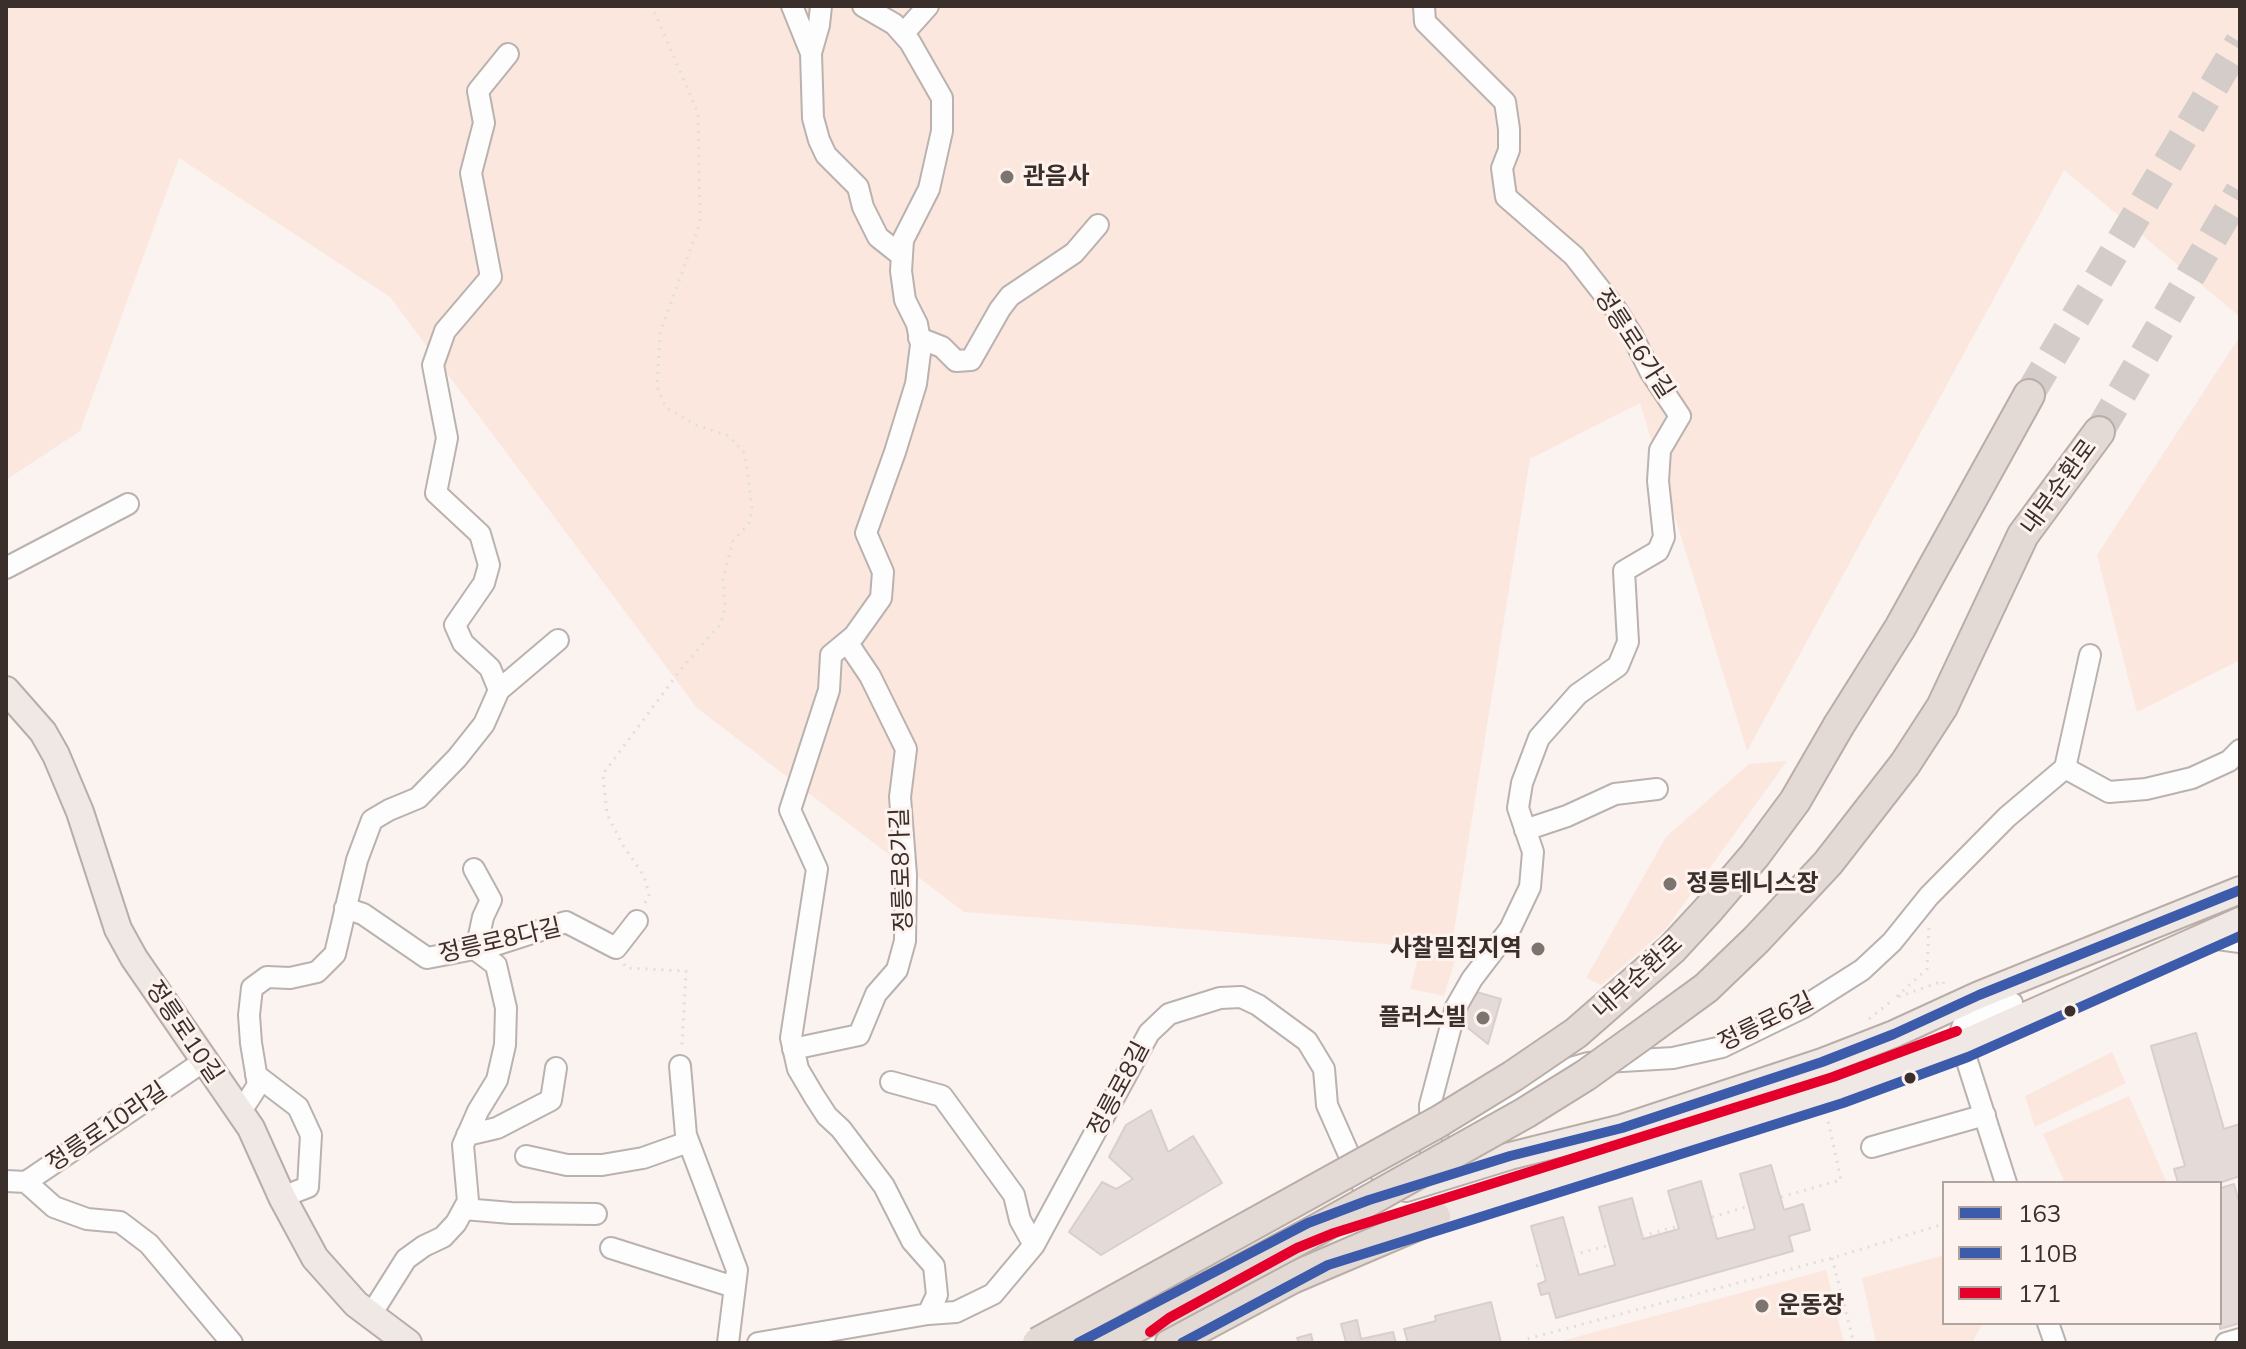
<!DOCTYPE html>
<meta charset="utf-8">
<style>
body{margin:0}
#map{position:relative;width:2246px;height:1349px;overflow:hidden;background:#faf3f0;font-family:Mulish,sans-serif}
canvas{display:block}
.frame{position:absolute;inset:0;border:8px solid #3a2f2b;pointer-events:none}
.legend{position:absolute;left:1942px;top:1181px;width:280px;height:144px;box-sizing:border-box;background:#fdf2ed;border:2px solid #afa49f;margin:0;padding:10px 14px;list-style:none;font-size:24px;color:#3a2f2b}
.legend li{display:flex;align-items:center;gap:16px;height:40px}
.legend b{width:40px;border:2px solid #afa49f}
</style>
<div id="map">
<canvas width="2246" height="1349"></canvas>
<div class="frame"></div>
<ul class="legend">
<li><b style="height:10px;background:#3d5bab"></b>163</li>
<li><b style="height:10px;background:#3d5bab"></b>110B</li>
<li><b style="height:10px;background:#e4002b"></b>171</li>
</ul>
</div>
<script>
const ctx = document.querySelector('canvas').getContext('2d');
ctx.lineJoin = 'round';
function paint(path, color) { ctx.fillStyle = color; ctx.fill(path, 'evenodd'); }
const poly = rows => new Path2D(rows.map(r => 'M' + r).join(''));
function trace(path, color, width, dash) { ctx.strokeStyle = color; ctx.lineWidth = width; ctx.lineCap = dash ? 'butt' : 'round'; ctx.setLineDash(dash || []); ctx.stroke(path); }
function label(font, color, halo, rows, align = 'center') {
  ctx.font = font + ' Mulish,"Noto Sans KR",sans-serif'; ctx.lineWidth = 6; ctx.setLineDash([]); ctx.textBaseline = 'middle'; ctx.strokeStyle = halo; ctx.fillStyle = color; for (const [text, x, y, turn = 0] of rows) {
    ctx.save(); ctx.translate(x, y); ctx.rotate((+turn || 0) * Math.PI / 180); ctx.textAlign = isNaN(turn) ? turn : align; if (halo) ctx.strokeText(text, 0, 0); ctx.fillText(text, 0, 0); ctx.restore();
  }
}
paint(poly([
 [6,6,2240,6,2240,317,2064,170,1747,751,1640,403,1530,459,1451,949,964,912,697,708,390,297,179,158,80,431,6,480],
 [2240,336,2240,660,2137,712,2097,555],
 [1787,761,1665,930,1601,985,1586,978,1666,837,1749,764],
 [1420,951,1455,960,1444,996,1410,989],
 [2112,1052,2126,1083,2035,1127,2025,1096],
 [2129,1096,2167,1183,2065,1183,2043,1134],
 [1944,1255,1944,1323,1980,1323,1981,1326,1972,1343,1876,1343,1862,1278],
 [1826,1270,1844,1343,1554,1343]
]), '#fce7df');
const building = poly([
 [1473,991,1501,999,1488,1044,1463,1024,1473,991],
 [2196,1033,2224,1129,2240,1124,2240,1176,2219,1183,2178,1183,2174,1169,2185,1166,2151,1046,2196,1033],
 [1151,1110,1168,1152,1193,1136,1222,1183,1101,1255,1069,1232,1102,1182,1116,1189,1133,1179,1109,1157,1126,1125,1151,1110],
 [1771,1165,1784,1210,1803,1204,1810,1230,1789,1236,1793,1251,1556,1318,1549,1293,1541,1295,1538,1284,1546,1281,1531,1226,1563,1217,1579,1275,1615,1265,1599,1207,1632,1198,1643,1239,1679,1229,1668,1191,1701,1181,1717,1239,1755,1229,1740,1174,1771,1165],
 [2234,1184,2240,1206,2240,1323,2220,1329,2220,1186,2221,1188,2234,1184],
 [1491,1302,1501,1343,1408,1343,1404,1329,1436,1321,1435,1316,1491,1302],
 [1357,1320,1361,1339,1393,1332,1396,1343,1341,1343,1346,1342,1341,1324,1357,1320],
 [1311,1334,1313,1343,1299,1343,1297,1338,1311,1334]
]);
paint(building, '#e4dbd8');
trace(building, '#d7cfcc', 2);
trace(poly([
 [2029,395,2240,42],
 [2099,432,2240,191]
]), '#d4ccc9', 30, [30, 15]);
const minor = poly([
 [792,6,811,53,819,25,821,6],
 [863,6,894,24,910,42,942,98,942,131,929,189,903,240,901,271,905,300,917,324,921,345,916,384,895,452,866,533,883,572,881,598,854,636,831,655,829,690,790,810,817,869,791,1038,798,1069,814,1096,827,1116,841,1129,884,1186,912,1241,934,1266,937,1295,928,1314],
 [1424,6,1425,22,1505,102,1509,129,1509,150,1502,168,1506,197,1574,256,1617,311,1632,335,1650,371,1680,416,1660,450,1658,481,1664,537,1658,551,1624,571,1628,642,1618,666,1578,694,1539,738,1522,783,1518,808,1533,852,1530,887,1510,929,1472,979,1456,1007,1430,1105,1431,1151],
 [903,34,928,6],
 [811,53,813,118,819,140,826,155,858,187,863,207,878,237,902,256],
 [919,338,942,347,956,361,971,360,1000,309,1010,296,1074,253,1098,225],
 [6,568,128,504],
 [499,690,558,640],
 [2065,768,2109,792,2146,789,2192,778,2229,761,2240,750],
 [1525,830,1567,816,1615,794,1657,789],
 [345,908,363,914,427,958,495,945,566,922,616,948,637,921],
 [2203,937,2240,942],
 [793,1049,859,1035,876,994,897,970,905,941,906,875,900,797,906,749,870,676,847,642],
 [680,1066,686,1135,737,1270,728,1343],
 [256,1075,298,1107,311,1135,308,1187,282,1197],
 [891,1082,942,1096,1014,1195,1020,1220,1034,1245],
 [238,1110,247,1102,258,1085,251,1043,249,1015,252,988,267,977,290,978,317,972,335,954,357,860,372,820,389,810,418,798,457,758,484,724,499,690,490,668,463,643,455,625,484,583,489,565,480,534,436,493,447,438,433,365,445,331,491,277,471,173,484,123,478,91,508,54],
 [1459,1134,1554,1075,1574,1067,1588,1063,1673,1058,1722,1047,1802,1008,1862,970,1892,942,1929,896,2007,817,2065,768,2090,655],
 [467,1135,497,1128,551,1100,556,1068],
 [1872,1147,1985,1115],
 [526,1156,567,1165,602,1165,643,1158,688,1142],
 [6,1181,26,1182,204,1061],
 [26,1182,54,1207,87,1219,120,1222,149,1244,232,1343],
 [2006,1183,1959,1036,1963,1025,1970,1021,2012,1003],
 [464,1209,511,1213,596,1214],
 [611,1248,734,1287],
 [370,1316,406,1259,424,1246,443,1237,456,1223,468,1201,463,1145,478,1111,497,1080,505,1045,506,1008,496,965,476,950,483,917,491,900,474,869],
 [2048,1323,2055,1343],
 [758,1343,928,1314,956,1312,993,1294,1034,1245,1149,1033,1169,1014,1220,998,1241,997,1258,1005,1307,1041,1324,1069,1327,1105,1369,1200,1378,1193],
 [2226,1343,2240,1339]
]);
const major = poly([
 [6,690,43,732,56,755,80,812,118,929,134,958,251,1128,282,1197,315,1258,356,1304,408,1343],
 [1406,1188,1510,1156,1622,1128,1822,1062,1894,1034,1979,995,2240,890],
 [1418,1222,1838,1090,1962,1044,2240,921]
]);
const highway = poly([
 [1839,725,1900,628,2029,395],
 [1905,764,1942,707,2023,535,2099,432],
 [1071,1343,1133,1314],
 [1171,1343,1292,1278,1435,1217]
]);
trace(minor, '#b9b2ae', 24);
trace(major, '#baada7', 30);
trace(highway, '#baada7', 34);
trace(poly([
 [645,903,649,895,644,876,622,844,607,814,603,774,682,668,721,624,725,605,723,579,733,541,749,523,752,509,745,454,729,436,696,425,666,408,657,387,660,333,700,223,698,113,652,6],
 [1929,928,1927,969,1895,998,1943,981,1944,985],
 [624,964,626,968,686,971,682,1046],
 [1869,1019,1894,999],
 [1781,1197,1841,1180,1827,1116],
 [1712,1217,1749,1206],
 [1642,1236,1678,1226],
 [1573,1255,1610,1245],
 [1832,1258,1854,1343],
 [1536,1266,1541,1264],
 [1524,1343,1523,1340,1832,1258,1944,1224]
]), '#e0dfdd', 3, [2, 6]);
trace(minor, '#fefdfd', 20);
trace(major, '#efe8e5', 26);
trace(highway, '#e4dad5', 30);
const highwayBridge = poly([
 [1038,1343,1438,1122,1513,1076,1576,1033,1672,949,1708,910,1755,855,1795,801,1839,725],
 [1106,1343,1320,1228,1525,1113,1586,1075,1643,1034,1706,988,1756,940,1828,863,1905,764]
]);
trace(highwayBridge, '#baada7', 34, []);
trace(highwayBridge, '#e4dad5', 30);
trace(poly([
 [1078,1343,1308,1223,1369,1200,1510,1156,1622,1128,1822,1062,1894,1034,1979,995,2240,890]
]), '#3d5bab', 10);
trace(poly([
 [1182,1343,1328,1265,1843,1103,1968,1057,2240,936]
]), '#3d5bab', 10);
trace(poly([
 [1150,1332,1169,1318,1297,1248,1334,1233,1833,1077,1957,1031]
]), '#e4002b', 10);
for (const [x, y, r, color] of [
 [1007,177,8,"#7d7470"],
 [1670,884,8,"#7d7470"],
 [1538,949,8,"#7d7470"],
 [2070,1011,7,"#3a2f2b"],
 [1483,1018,8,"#7d7470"],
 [1910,1078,7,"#3a2f2b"],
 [1762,1306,8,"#7d7470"]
]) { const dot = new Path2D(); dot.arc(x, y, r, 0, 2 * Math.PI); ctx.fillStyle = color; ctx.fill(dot); trace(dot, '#fdf2ed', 3); }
label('bold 24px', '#3a2f2b', '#fdf2ed', [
 ["관음사",1023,177],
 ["정릉테니스장",1686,884],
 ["사찰밀집지역",1522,949,"right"],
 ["플러스빌",1467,1018,"right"],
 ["운동장",1778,1306]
], 'left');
label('24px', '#3a2f2b', '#fdf2ed', [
 ["정릉로6가길",1634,344,57],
 ["내부순환로",2059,487,-54],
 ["정릉로8가길",902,870,-92],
 ["정릉로8다길",500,941,-13],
 ["내부순환로",1638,977,-42],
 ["정릉로6길",1766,1022,-26],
 ["정릉로10길",184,1032,56],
 ["정릉로8길",1119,1089,-62],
 ["정릉로10라길",107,1127,-34]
]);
</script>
